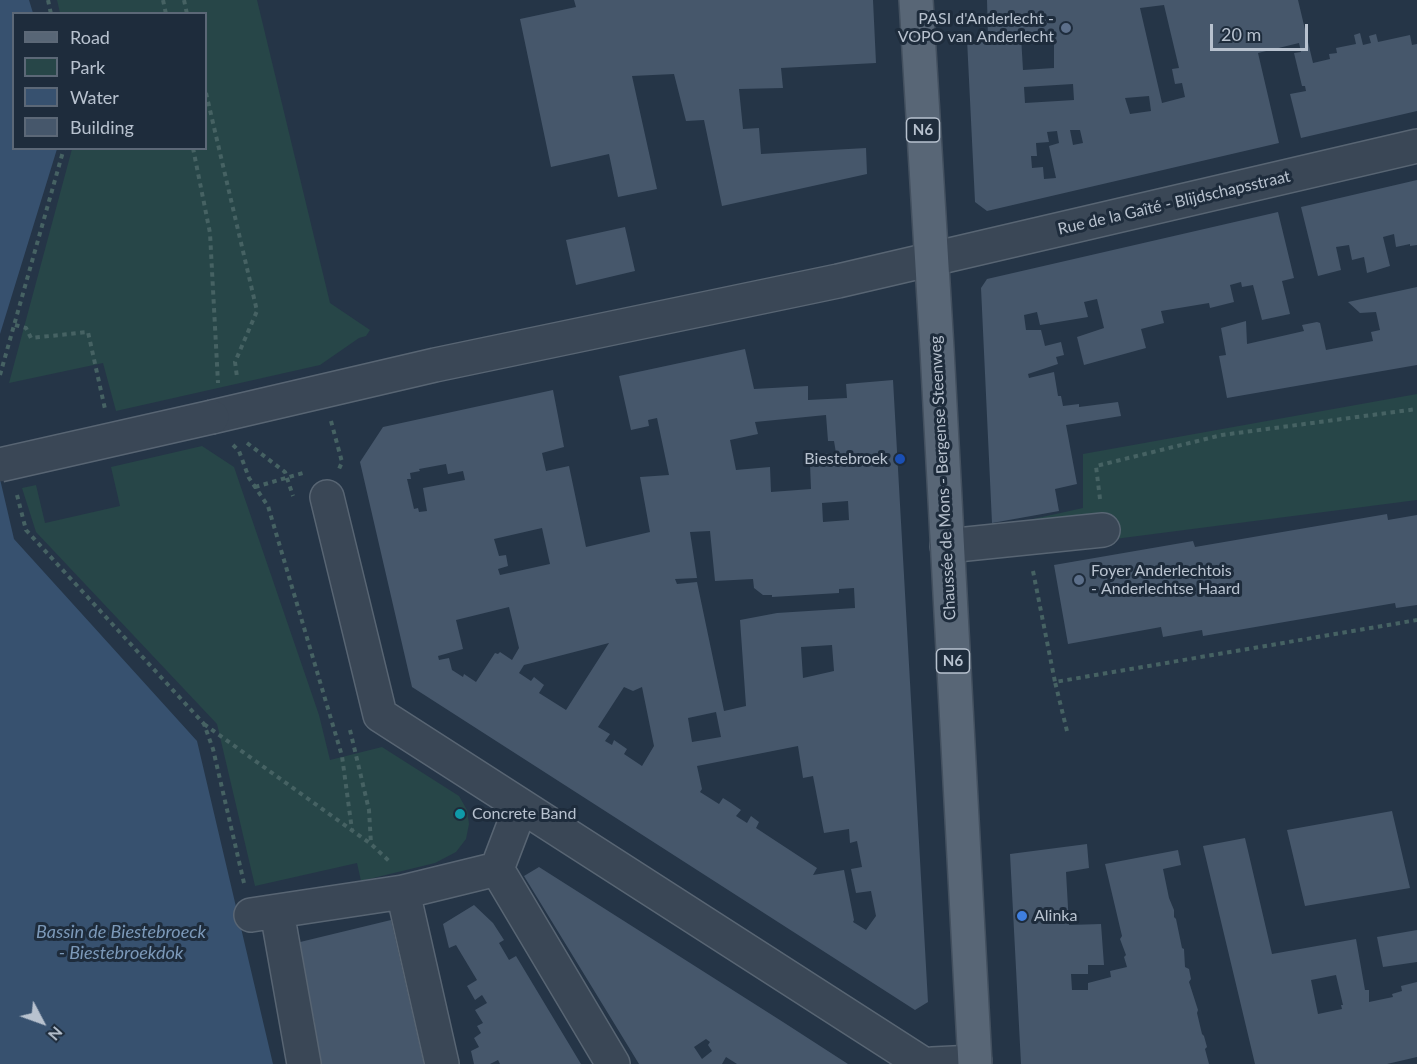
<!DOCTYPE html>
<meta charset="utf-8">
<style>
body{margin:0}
#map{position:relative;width:1417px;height:1064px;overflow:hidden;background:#253547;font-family:Lato,sans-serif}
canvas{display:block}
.legend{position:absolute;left:12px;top:12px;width:195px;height:138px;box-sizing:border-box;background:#1e2c3c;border:2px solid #5c6877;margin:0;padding:8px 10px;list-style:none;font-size:18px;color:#b8c2cf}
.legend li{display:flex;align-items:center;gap:12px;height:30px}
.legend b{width:30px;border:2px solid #5c6877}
.north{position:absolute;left:12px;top:992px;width:60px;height:60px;-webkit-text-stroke:4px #1e2c3c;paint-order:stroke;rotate:131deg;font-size:16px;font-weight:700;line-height:24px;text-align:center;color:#b8c2cf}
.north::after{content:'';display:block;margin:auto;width:21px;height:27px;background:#b8c2cf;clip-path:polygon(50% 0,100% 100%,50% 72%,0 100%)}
.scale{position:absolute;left:1210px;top:24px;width:98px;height:27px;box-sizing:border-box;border:3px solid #b8c2cf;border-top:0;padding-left:8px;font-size:18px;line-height:21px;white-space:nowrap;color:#b8c2cf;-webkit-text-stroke:4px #1e2c3c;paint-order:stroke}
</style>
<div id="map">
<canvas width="1417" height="1064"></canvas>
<ul class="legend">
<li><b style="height:8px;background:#586676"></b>Road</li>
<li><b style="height:16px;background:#274648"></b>Park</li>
<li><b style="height:16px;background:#37516f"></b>Water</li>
<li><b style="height:16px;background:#46576b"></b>Building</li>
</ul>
<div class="north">N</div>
<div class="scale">20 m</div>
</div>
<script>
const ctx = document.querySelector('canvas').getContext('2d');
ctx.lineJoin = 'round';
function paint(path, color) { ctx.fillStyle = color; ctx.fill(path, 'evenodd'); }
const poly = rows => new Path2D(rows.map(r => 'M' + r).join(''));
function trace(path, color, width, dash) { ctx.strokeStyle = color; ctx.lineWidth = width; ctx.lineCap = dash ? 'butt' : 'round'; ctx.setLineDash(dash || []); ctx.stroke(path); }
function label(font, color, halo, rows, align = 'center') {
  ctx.font = font + ' Lato,sans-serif'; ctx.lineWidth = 6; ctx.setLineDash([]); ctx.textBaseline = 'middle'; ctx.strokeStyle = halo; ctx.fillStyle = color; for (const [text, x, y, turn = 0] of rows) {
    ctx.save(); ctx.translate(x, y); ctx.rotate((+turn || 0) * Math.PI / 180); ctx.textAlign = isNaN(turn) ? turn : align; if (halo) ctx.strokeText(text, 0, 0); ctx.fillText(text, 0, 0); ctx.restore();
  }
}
paint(poly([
 [57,0,257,0,330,303,370,330,366,336,359,338,320,365,116,411,103,363,9,383,72,149,206,148,206,14,60,13],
 [1417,394,1417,500,1014,552,1015,523,1083,508,1083,454],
 [202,446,234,467,319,715,330,760,382,747,459,796,467,810,469,824,466,839,456,852,435,863,361,881,357,863,255,886,217,724,36,532,22,488,36,485,45,523,120,506,111,467]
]), '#274648');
paint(poly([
 [0,0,29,0,33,13,14,14,14,148,57,149,0,334],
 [0,479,14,539,197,741,273,1064,0,1064]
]), '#37516f');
paint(poly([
 [574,0,873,0,876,63,781,68,783,88,739,89,743,129,759,128,761,154,866,148,867,174,722,206,704,120,686,121,674,74,632,76,657,189,618,197,609,154,551,167,520,19,576,7],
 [987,0,1298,0,1313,63,1330,59,1329,54,1337,53,1336,48,1356,44,1354,35,1360,33,1363,45,1371,43,1369,36,1376,34,1378,42,1410,35,1412,45,1417,44,1417,111,1301,138,1290,94,1306,91,1305,86,1302,86,1294,53,1301,52,1299,43,1258,53,1279,143,987,211,975,202,967,39,988,38],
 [1164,5,1179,68,1172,69,1175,84,1182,83,1185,97,1162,103,1140,8],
 [1021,36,1038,36,1038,41,1054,40,1054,68,1023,70],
 [1073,84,1074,100,1025,103,1024,87],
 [1149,96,1151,111,1130,114,1125,98],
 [1070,130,1080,130,1083,143,1073,145],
 [1057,131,1059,143,1049,146,1056,178,1044,179,1043,167,1032,168,1031,156,1037,156,1036,143,1049,142,1047,132],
 [1417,180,1417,245,1410,246,1410,244,1396,247,1394,234,1383,237,1390,266,1367,273,1364,257,1352,260,1349,245,1336,247,1341,270,1318,276,1301,207],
 [1278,212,1294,278,1282,281,1290,314,1262,320,1253,285,1242,287,1241,282,1230,285,1234,302,1210,308,1209,303,1161,311,1164,323,1141,329,1146,348,1084,365,1077,337,1104,328,1097,299,1084,302,1088,317,1040,325,1037,312,1024,315,1026,330,1041,330,1045,346,1061,342,1064,355,1056,357,1058,364,1028,374,1029,378,1054,372,1058,396,1061,396,1063,406,1079,404,1079,407,1118,402,1121,416,1066,425,1077,484,1055,489,1059,511,992,523,981,288,987,279],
 [625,227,635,271,576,285,566,240],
 [1417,287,1417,365,1227,398,1219,356,1226,355,1221,328,1246,321,1247,344,1304,331,1302,325,1317,322,1320,323,1326,350,1373,341,1371,332,1380,330,1376,312,1360,313,1348,302],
 [745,349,754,389,808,386,808,400,847,398,846,384,893,380,928,1002,915,1010,412,687,360,462,383,427,553,390,564,447,542,453,546,471,569,466,586,547,650,532,640,477,669,475,657,418,648,420,649,426,631,430,619,376],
 [826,415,828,441,834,441,836,453,822,454,824,464,810,464,811,489,771,492,770,467,736,470,730,440,758,434,755,422],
 [446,464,448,474,463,471,465,480,423,488,427,511,419,512,418,508,414,509,407,479,411,479,410,473,420,471,419,469],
 [848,501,849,520,823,522,822,503],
 [542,528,550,564,500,575,498,569,508,566,506,555,499,556,494,539],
 [710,531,715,581,753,579,754,588,763,595,772,595,772,597,839,593,839,589,854,588,855,608,777,613,740,620,746,706,724,711,697,582,677,584,675,579,697,578,690,532],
 [509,607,519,648,512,660,500,652,498,654,495,653,476,682,464,674,463,677,452,670,449,658,439,660,438,656,463,649,456,620],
 [609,643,566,710,539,693,544,685,534,677,531,681,519,673,524,665],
 [832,645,834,671,803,678,801,647],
 [624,687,633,691,642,687,654,746,642,766,624,754,627,749,614,740,612,745,605,741,610,734,598,727],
 [716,712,721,737,692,742,688,718],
 [798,746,803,778,813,776,824,833,849,829,850,843,857,841,862,867,851,869,856,893,871,891,876,916,866,930,853,922,854,920,844,870,813,875,817,868,756,828,759,822,751,816,747,823,736,816,741,810,731,803,723,798,719,804,700,792,702,789,697,766],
 [1387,514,1388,520,1417,515,1417,605,1396,608,1395,603,1203,636,1202,630,1163,637,1161,627,1068,644,1054,565,1193,541,1195,547],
 [1392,811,1410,888,1305,906,1287,830],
 [1245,838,1272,954,1356,939,1365,990,1369,990,1369,1002,1393,997,1392,994,1402,991,1401,986,1417,982,1417,1057,1387,1064,1255,1064,1203,846],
 [1336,975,1343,1005,1341,1005,1342,1009,1318,1014,1311,980],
 [1087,844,1089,868,1066,872,1069,925,1101,924,1104,965,1088,965,1088,974,1071,974,1072,990,1088,990,1088,983,1111,977,1110,971,1127,967,1124,957,1126,955,1120,939,1122,936,1105,864,1178,850,1181,865,1163,869,1169,898,1174,910,1174,917,1176,919,1182,948,1184,949,1185,967,1189,969,1191,979,1189,982,1198,1010,1197,1013,1202,1034,1204,1036,1207,1047,1205,1049,1209,1064,1021,1064,1010,854],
 [539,867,783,1022,848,1064,737,1064,726,1057,722,1064,639,1064,524,876],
 [706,1039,710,1042,708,1045,712,1051,702,1059,694,1047],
 [474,905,493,923,504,940,499,943,509,960,516,956,581,1064,500,1064,498,1060,490,1064,474,1064,471,1051,479,1047,474,1038,481,1033,477,1026,483,1023,475,1010,487,1003,482,995,475,1000,467,986,477,980,456,945,449,948,443,924],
 [391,920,424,1064,317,1064,308,1025,315,1024,296,943],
 [1417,930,1417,962,1383,967,1377,937]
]), '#46576b');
const minor = poly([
 [212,417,435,365,838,281,1417,146],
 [327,497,380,715,923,1064],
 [947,546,1103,530],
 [497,869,613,1064],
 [497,869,521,806],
 [403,892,442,1064],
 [277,912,304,1064],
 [251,915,403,892,497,869],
 [932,1064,975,1062]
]);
const major = poly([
 [916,0,937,349,975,1064]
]);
trace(minor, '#586573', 36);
trace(major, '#43505f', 36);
trace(poly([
 [48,0,51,14],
 [163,0,166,14],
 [184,0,187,14],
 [206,93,257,311,235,362,237,377],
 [193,148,210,233,218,383],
 [15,325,26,328,31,338,88,332,105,409],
 [0,375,64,148],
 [331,421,342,462,339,469],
 [247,443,285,472,293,496],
 [233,445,239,451,249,478,268,506,342,756,352,830],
 [255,487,303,473],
 [17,495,26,530,204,724,213,749,244,883],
 [1100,499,1096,466,1222,435,1417,409],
 [1033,571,1055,682],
 [204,724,371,844,389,861],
 [350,730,369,810,371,844],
 [1067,731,1055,682,1417,620]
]), '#466263', 4, [4.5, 4.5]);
trace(minor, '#3a4756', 33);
trace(major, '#586676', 33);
const minorBridge = poly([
 [0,465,212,417]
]);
trace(minorBridge, '#586573', 36, []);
trace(minorBridge, '#3a4756', 33);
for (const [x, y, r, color] of [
 [1066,28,6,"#5c6f8a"],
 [900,459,6,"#1a4fb4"],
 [1079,580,6,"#5c6f8a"],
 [460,814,6,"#0f9aa8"],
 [1022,916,6,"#3f7fe0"]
]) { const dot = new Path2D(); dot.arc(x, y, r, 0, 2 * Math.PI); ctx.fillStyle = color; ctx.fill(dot); trace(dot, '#1e2c3c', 2); }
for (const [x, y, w] of [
 [923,130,33],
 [953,661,33]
]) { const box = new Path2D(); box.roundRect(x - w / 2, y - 12, w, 24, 4.5); ctx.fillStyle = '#1e2c3c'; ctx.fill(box); trace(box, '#b8c2cf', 1.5); }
label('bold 15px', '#b8c2cf', null, [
 ["N6",923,130],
 ["N6",953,661]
]);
label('16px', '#b8c2cf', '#1e2c3c', [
 ["PASI d'Anderlecht -",1054,19,"right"],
 ["VOPO van Anderlecht",1054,37,"right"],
 ["Biestebroek",888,459,"right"],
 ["Foyer Anderlechtois",1091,571],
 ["- Anderlechtse Haard",1091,589],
 ["Concrete Band",472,814],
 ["Alinka",1034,916]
], 'left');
label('16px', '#b8c2cf', '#1e2c3c', [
 ["Rue de la Gaîté - Blijdschapsstraat",1174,203,-13],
 ["Chaussée de Mons - Bergense Steenweg",943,478,-93]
]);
label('italic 18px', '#7c99b9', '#1e2c3c', [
 ["Bassin de Biestebroeck",121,932],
 ["- Biestebroekdok",121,953]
]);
</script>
